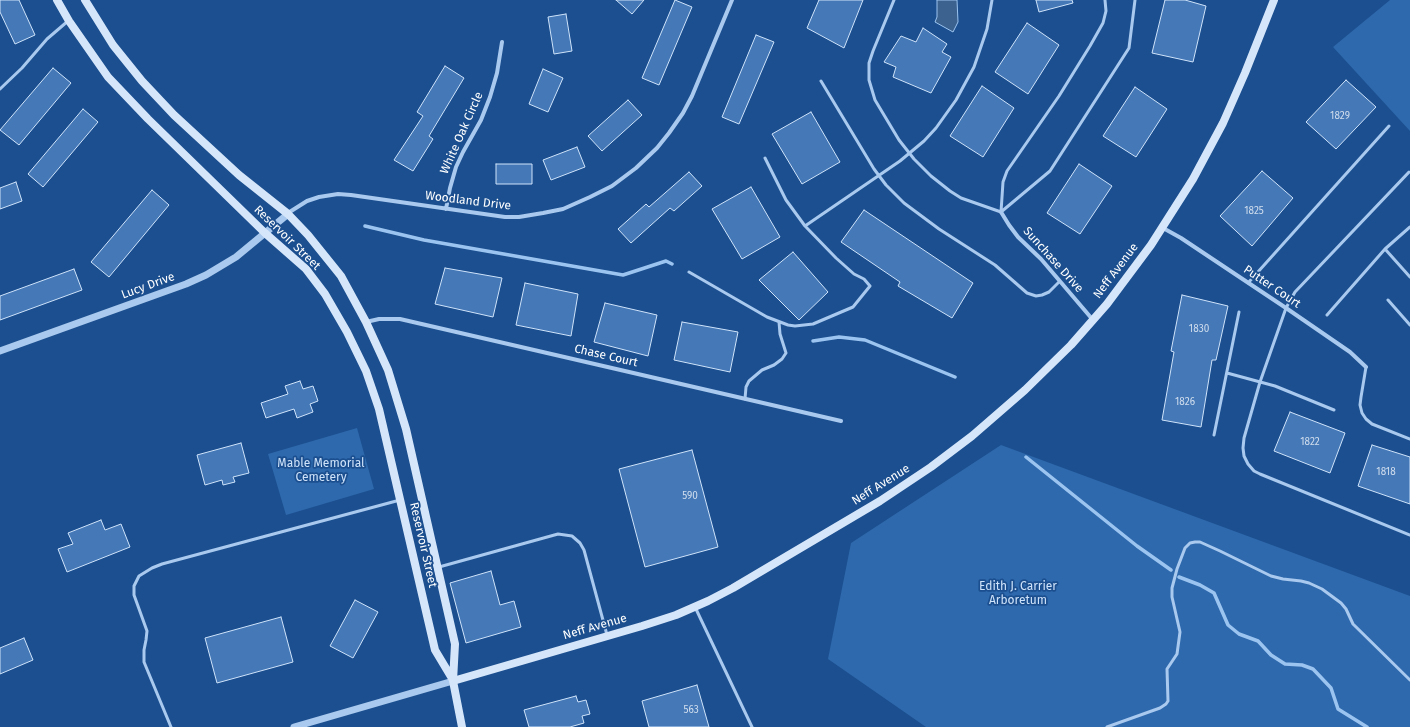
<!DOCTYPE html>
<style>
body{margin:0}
canvas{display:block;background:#1b4f8f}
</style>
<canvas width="1410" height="727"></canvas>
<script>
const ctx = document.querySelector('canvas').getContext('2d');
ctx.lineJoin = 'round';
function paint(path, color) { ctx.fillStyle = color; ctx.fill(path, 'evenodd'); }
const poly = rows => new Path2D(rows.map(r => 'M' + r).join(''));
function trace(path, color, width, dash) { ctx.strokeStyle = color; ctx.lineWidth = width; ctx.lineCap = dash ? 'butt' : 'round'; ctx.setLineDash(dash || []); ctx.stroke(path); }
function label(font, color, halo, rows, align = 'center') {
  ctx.font = font + ' "Fira Sans",sans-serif'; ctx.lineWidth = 3.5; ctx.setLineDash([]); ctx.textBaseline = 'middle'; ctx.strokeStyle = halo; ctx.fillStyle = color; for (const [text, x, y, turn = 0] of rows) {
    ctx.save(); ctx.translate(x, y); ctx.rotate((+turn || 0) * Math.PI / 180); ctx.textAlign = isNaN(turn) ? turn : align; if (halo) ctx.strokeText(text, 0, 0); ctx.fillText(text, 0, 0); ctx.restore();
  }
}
paint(poly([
 [1390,0,1410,0,1410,131,1333,47],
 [357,428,374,489,286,515,268,454],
 [1001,445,1410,596,1410,727,926,727,828,659,851,543]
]), '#2e69ad');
const water = poly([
 [937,0,957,0,958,22,953,32,935,22,937,17,937,0]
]);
paint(water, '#3c6290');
trace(water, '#9cc4f0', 1);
trace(poly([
 [365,226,424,240,623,275,666,261,672,264],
 [813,341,839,337,865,340,955,377],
 [1026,457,1137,546,1171,570],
 [1179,577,1200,585,1214,593,1228,625,1239,634,1258,641,1271,655,1285,664,1302,665,1313,669,1331,688,1338,709,1367,727]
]), '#9cc4f0', 3.5);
const building = poly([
 [0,0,19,0,35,35,15,44,0,12,0,0],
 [616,0,644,0,632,14,616,0],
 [675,0,692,7,659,85,642,78,675,0],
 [819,0,863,0,844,48,807,28,819,0],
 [1036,0,1072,0,1073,3,1039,12,1036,0],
 [1165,0,1185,0,1206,6,1193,62,1152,53,1165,0],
 [566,14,572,51,554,54,548,17,566,14],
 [1027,23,1059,45,1028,94,995,72,1027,23],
 [923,28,947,44,942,52,951,57,931,93,893,77,896,67,884,62,901,36,916,42,923,28],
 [756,35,774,42,739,124,722,117,756,35],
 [445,66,464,78,429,136,433,139,413,171,394,160,423,116,417,112,445,66],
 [53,68,71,83,19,145,0,130,53,68],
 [543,69,563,78,548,112,529,104,543,69],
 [1346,80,1376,107,1336,149,1306,122,1346,80],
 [982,86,1014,108,983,157,950,136,982,86],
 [1135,87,1167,109,1136,157,1103,136,1135,87],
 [628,100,642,115,602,151,588,136,628,100],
 [83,109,98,122,43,187,28,174,83,109],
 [811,112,840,162,802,184,772,134,811,112],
 [577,147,585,167,551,180,543,160,577,147],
 [496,164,532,164,532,184,496,184,496,164],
 [1079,164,1112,186,1080,234,1047,213,1079,164],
 [1262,171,1293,198,1252,246,1220,216,1262,171],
 [689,172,702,186,674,211,670,208,631,243,618,229,646,204,649,207,689,172],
 [16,182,22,201,0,209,0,188,16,182],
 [751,187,780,237,742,259,712,209,751,187],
 [152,190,169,205,109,277,91,262,152,190],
 [864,210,973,283,952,318,898,286,900,282,841,242,864,210],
 [793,252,828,292,799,320,759,280,793,252],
 [445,268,502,278,493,317,435,304,445,268],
 [74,269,82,290,0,320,0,296,74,269],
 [525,283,578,294,571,336,516,325,525,283],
 [1182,295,1228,306,1216,360,1212,360,1201,427,1162,420,1174,352,1171,351,1182,295],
 [605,303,657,315,648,356,594,342,605,303],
 [682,322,738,332,730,372,674,360,682,322],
 [300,381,303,389,313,386,318,401,310,404,313,412,297,418,294,409,266,418,261,403,288,394,285,386,300,381],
 [1290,412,1345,433,1330,473,1274,451,1290,412],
 [241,443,249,473,233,477,235,482,223,485,222,480,205,485,197,455,241,443],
 [1372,445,1410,457,1410,504,1358,486,1372,445],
 [692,450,718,547,645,567,619,469,692,450],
 [101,520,105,530,121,524,130,547,67,572,58,549,73,544,68,533,101,520],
 [491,571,500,605,514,601,521,627,466,643,450,583,491,571],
 [355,600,378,612,353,658,330,646,355,600],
 [281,617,293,662,217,683,205,638,281,617],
 [24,638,33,660,0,674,0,648,24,638],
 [697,685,709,727,649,727,642,701,697,685],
 [576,696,578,702,586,700,590,714,582,716,584,723,570,727,529,727,524,710,576,696]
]);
paint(building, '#4478b7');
trace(building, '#cfe3fa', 1);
trace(poly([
 [894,0,873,51,869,63,869,80,875,100,899,140,914,159,931,176,950,191,961,198,1001,212],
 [821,81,874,169,886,185,904,203,939,229,995,265,1027,293,1036,296,1042,295,1049,292,1059,282],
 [0,89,22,68,47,39,68,21],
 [1409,172,1295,292,1286,308,1260,382,1244,438,1243,448,1244,456,1248,464,1254,471,1260,474,1410,535],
 [1001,212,1050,171,1129,48,1135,0],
 [1001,212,1003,182,1007,171,1059,96,1090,46,1103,23,1106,11,1105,0],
 [805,226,900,161,924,141,936,128,956,100,974,67,987,29,992,0],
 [1385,249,1410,277],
 [689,272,767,317,788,325,795,326,813,324,853,307,870,286,864,279,854,274,836,258,805,226,786,200,765,158],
 [1248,283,1389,126],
 [1388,300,1410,325],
 [1327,315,1385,249,1410,227],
 [1366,367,1361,397,1360,405,1362,413,1366,419,1372,424,1410,439],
 [1227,373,1275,386,1334,410],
 [745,399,746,387,749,381,762,370,774,365,782,359,786,353,780,334,779,322],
 [1214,435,1239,312],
 [439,567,558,534,572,536,580,543,584,550,607,635],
 [695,607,752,727],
 [171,727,144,662,144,650,146,640,147,631,134,595,134,586,139,576,152,568,162,564,400,500],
 [1107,727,1160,708,1166,704,1168,701,1167,669,1177,654,1180,632,1172,597,1172,588,1177,569,1185,548,1190,543,1195,542,1200,542,1220,551,1271,576,1283,579,1301,581,1309,583,1322,589,1341,603,1346,609,1353,624,1410,680]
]), '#a9c9ee', 3);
trace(poly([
 [446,209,450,188,456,167,463,152,481,120,490,97,497,73,502,42],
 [1001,212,1009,225,1018,237,1041,259,1093,320],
 [288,213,307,201,319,197,338,194,351,195,505,217,519,217,543,213,563,209,590,197,612,186,636,168,657,148,669,133,683,113,692,96,732,0],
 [1163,228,1181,238,1286,308,1350,352,1366,367],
 [366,322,379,319,400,319,841,421]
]), '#a9c9ee', 4);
trace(poly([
 [0,351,186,284,206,275,236,257,288,214],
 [294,727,453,681]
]), '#a9c9ee', 7);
trace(poly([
 [57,0,69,21,108,77,148,119,265,233,306,269,325,294,347,332,366,371,379,409,435,650,453,680],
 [85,0,113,45,142,81,174,115,239,175,288,214,308,235,341,276,366,322,388,370,406,429,455,644,453,681,462,727],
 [453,681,642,626,676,615,708,601,733,588,880,501,931,467,972,436,1025,390,1071,345,1107,304,1151,245,1193,179,1223,123,1245,73,1274,0]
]), '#d6e6fa', 8);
label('10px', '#d0dded', null, [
 ["1829",1340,116],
 ["1825",1254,211],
 ["1830",1199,329],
 ["1826",1185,402],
 ["1822",1310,442],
 ["1818",1386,472],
 ["590",690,496],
 ["563",691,710]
]);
label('12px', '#fff', '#1b4f8f', [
 ["White Oak Circle",462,133,-66],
 ["Woodland Drive",468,201,7],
 ["Reservoir Street",287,238,44],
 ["Sunchase Drive",1053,260,48],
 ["Neff Avenue",1116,271,-53],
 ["Lucy Drive",148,286,-20],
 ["Putter Court",1272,287,34],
 ["Chase Court",606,356,13],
 ["Neff Avenue",881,485,-32],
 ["Reservoir Street",423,545,77],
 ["Neff Avenue",595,627,-16]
]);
label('12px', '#cfe3fa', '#1b4f8f', [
 ["Mable Memorial",321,464],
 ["Cemetery",321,478],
 ["Edith J. Carrier",1018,587],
 ["Arboretum",1018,601]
]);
</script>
